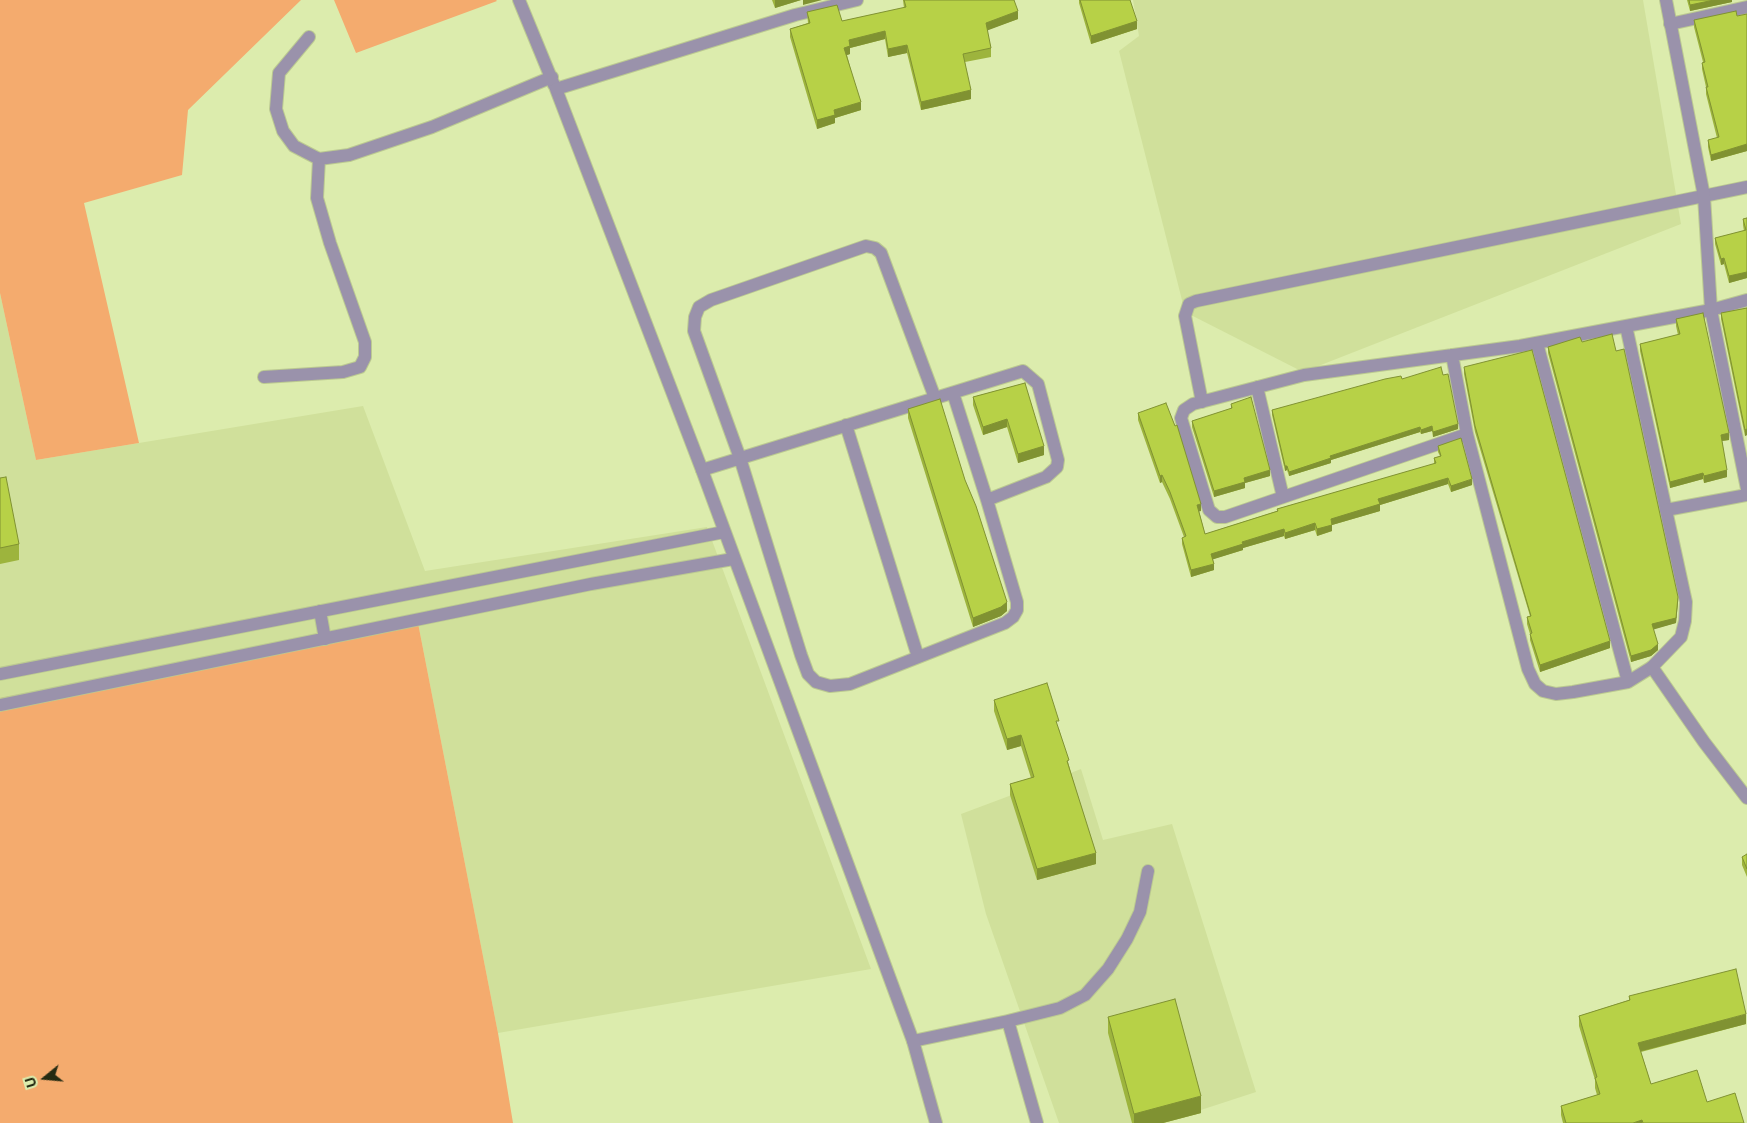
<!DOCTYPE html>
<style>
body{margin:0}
#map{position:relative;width:1747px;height:1123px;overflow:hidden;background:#dcecad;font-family:"Noto Sans",sans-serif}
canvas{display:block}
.north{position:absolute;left:20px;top:1053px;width:50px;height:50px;-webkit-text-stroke:4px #dcecad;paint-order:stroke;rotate:253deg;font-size:14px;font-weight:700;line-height:20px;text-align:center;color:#252b12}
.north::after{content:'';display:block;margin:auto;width:18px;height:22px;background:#252b12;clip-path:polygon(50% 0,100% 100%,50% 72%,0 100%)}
</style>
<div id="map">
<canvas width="1747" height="1123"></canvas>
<div class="north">U</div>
</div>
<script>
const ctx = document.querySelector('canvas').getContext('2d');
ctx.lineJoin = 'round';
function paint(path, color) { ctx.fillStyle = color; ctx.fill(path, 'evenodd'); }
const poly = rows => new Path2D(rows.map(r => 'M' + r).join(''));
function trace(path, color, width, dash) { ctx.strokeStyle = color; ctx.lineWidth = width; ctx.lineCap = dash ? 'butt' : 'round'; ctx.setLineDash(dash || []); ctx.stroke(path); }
paint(poly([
 [1133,0,1643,0,1681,224,1303,372,1185,312,1119,51,1139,36],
 [0,293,36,460,363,406,425,571,707,527,871,969,498,1033,418,623,0,698],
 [1081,769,1103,840,1172,824,1256,1092,1161,1123,1059,1123,986,914,961,814]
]), '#d0e09b');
paint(poly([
 [0,0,301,0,188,110,182,175,84,203,139,443,36,460,0,293],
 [334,0,496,0,497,1,356,53],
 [418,623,498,1033,513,1123,0,1123,0,698]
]), '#f4ab6e');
const minor = poly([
 [519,0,554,85],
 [1670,24,1747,7],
 [309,37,279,73,276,109,283,131,294,146,319,159,349,155,432,127,552,77],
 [1626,326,1666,510],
 [1537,343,1628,682],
 [1452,355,1467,434,1528,669,1535,684,1543,691,1556,694,1573,692,1628,682,1652,667],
 [264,377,343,372,360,367,365,357,365,342,330,243,317,198,319,159],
 [1257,387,1283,497],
 [935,398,881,253,875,248,866,246,711,300,699,307,695,317,694,331,740,458,801,655,808,674,816,682,830,686,850,684,1005,623,1013,617,1017,610,1017,602,987,500,953,393],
 [1202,402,1185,316,1189,304,1196,301,1747,187],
 [846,425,918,657],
 [1467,434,1225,517,1217,517,1209,510,1181,418,1184,410,1193,404,1304,375,1520,346,1711,310,1747,300],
 [702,470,1023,371,1038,384,1058,460,1057,467,1046,477,987,500],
 [1008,1021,1037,1123],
 [913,1041,1008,1021,1060,1008,1085,995,1108,969,1127,939,1140,912,1148,871]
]);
const tertiary = poly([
 [857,0,795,15,556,89,702,470,913,1041,936,1123],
 [1666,0,1704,196,1711,310,1747,489],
 [1747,495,1666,510,1686,602,1685,621,1681,637,1652,667,1704,742,1747,798],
 [320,611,325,639],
 [0,674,724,532],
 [0,705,591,584,733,559]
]);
trace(minor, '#bbc991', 14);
trace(tertiary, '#bbc991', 14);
trace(minor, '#9a92ab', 12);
trace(tertiary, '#9a92ab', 12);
paint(poly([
 [772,0,801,0,775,8],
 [903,0,1014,0,1018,19,987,30,991,48,991,57,965,62,971,99,921,110,907,53,888,57,885,39,850,48,850,54,847,55,861,110,835,118,835,123,817,129,790,37,790,29,808,23,807,12,842,21,904,8],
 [1079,0,1130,0,1137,29,1091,44,1079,3],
 [1687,0,1732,0,1732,2,1690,11],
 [1694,20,1747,151,1711,161,1708,147,1708,140,1717,138,1706,94,1706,87,1702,69,1702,63,1703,62,1694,27],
 [1747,218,1747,278,1729,283,1724,264,1721,265,1715,244,1715,238,1744,231,1743,225,1743,219],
 [1747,308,1747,435,1745,436,1721,319,1721,313],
 [1676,319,1729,440,1722,441,1727,477,1704,483,1703,479,1670,488,1640,351,1640,344,1678,335,1676,326],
 [1548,347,1678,603,1676,623,1653,629,1658,650,1651,656,1631,662,1548,353],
 [1464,367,1610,648,1540,672,1530,640,1530,634,1527,624,1527,617,1530,616,1475,432,1464,374],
 [1402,379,1458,429,1433,437,1432,431,1421,434,1420,432,1331,460,1331,463,1289,476,1287,470,1285,471,1272,415,1272,410],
 [1025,383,1044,455,1018,463,1007,427,983,435,973,405,973,397],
 [1231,404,1270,476,1245,483,1245,488,1214,497,1192,427,1192,421,1231,409],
 [908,409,1007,611,1001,616,973,627,908,418],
 [1138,413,1201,511,1199,511,1205,534,1277,511,1277,509,1434,464,1434,458,1440,456,1438,452,1438,446,1472,485,1451,492,1448,484,1380,505,1380,511,1332,525,1332,531,1317,536,1315,530,1285,539,1284,536,1243,548,1243,550,1213,559,1214,570,1191,577,1182,544,1182,538,1184,537,1170,499,1162,482,1160,483,1138,420],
 [0,478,19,544,19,560,0,564],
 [994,700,1059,729,1096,864,1037,880,1010,795,1010,784,1031,778,1021,746,1007,750,994,711],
 [1747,854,1747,877,1742,865,1742,857],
 [1629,996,1746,1024,1641,1052,1651,1084,1707,1102,1744,1123,1563,1123,1561,1115,1561,1106,1597,1095,1595,1088,1595,1080,1579,1026,1579,1016,1629,1000],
 [1108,1017,1201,1113,1163,1123,1132,1123,1108,1033]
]), '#9db43d');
paint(poly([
 [775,0,801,0,775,8],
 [803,0,822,0,803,5],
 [1714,0,1732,0,1732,2,1690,11,1690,5],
 [1018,11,1018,19,986,31,986,23],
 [1137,21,1137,29,1091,44,1091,36],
 [885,31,885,39,850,48,850,54,844,56,844,48,849,40],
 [907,45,907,53,888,57,888,49],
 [971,90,971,99,921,110,921,102],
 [861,102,861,110,835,118,835,123,817,129,817,120,834,110],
 [1747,144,1747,151,1711,161,1711,155],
 [1724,258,1724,264,1721,265,1721,259],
 [1747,272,1747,278,1729,283,1729,276],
 [1007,419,1007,427,983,435,983,427],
 [1458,424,1458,429,1433,437,1433,432],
 [1432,426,1432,431,1421,434,1421,430],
 [1420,427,1420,432,1331,460,1331,463,1289,476,1289,472,1330,456],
 [1747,429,1747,435,1745,436,1745,430],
 [1729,433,1729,440,1721,441,1721,435],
 [1044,446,1044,455,1018,463,1018,454],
 [1285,466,1287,466,1287,470,1285,471],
 [1270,470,1270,476,1245,483,1245,488,1214,497,1214,491,1244,478],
 [1727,470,1727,477,1704,483,1704,476],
 [1703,473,1703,479,1670,488,1670,482],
 [1162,475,1162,482,1160,483,1160,476],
 [1448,478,1448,484,1380,505,1380,511,1332,525,1332,531,1317,536,1317,529,1331,519,1378,499],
 [1472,479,1472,485,1451,492,1451,486],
 [1201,504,1201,511,1197,512,1197,505],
 [1315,523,1315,530,1285,539,1285,533],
 [1284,529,1284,536,1243,548,1243,550,1211,560,1211,554,1242,542],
 [1214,564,1214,570,1191,577,1191,570],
 [1678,597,1676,623,1652,630,1652,624],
 [1007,602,1007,611,1001,616,973,627,973,618],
 [1610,641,1610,648,1540,672,1540,665],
 [1658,644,1658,650,1651,656,1631,662,1631,656],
 [1021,735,1021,746,1007,750,1007,739],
 [1096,853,1096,864,1037,880,1037,869],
 [1746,1014,1746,1024,1638,1052,1638,1043],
 [1201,1096,1201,1113,1163,1123,1134,1123,1134,1114],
 [1642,1120,1642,1123,1633,1123]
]), '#809232');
const building = poly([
 [904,0,1014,0,1018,11,986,23,991,48,963,54,971,90,921,102,907,45,888,49,885,31,849,40,850,46,844,48,861,102,834,110,835,115,817,120,790,29,810,23,807,12,837,5,842,21,906,7,904,0],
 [1080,0,1130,0,1137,21,1091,36,1080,0],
 [1689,0,1714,0,1690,5,1689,0],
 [1736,11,1737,16,1747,14,1747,144,1711,155,1708,140,1719,137,1706,87,1708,87,1702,63,1705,62,1694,20,1736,11],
 [1747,218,1747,272,1729,276,1724,258,1721,259,1715,238,1746,230,1743,219,1747,218],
 [1747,308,1747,429,1745,430,1721,313,1747,308],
 [1703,313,1729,433,1721,435,1727,470,1704,476,1703,473,1670,482,1640,344,1680,334,1676,319,1703,313],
 [1612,334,1616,351,1624,349,1678,597,1676,618,1652,624,1658,644,1651,650,1631,656,1548,347,1580,337,1582,342,1612,334],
 [1532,350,1610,641,1540,665,1530,634,1532,633,1527,617,1531,616,1475,426,1464,367,1532,350],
 [1441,367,1443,375,1448,374,1458,424,1433,432,1432,426,1421,430,1420,427,1330,456,1331,458,1289,472,1287,466,1285,466,1272,410,1385,379,1401,376,1402,379,1441,367],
 [1025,383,1044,446,1018,454,1007,419,983,427,973,397,1025,383],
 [1251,397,1270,470,1244,478,1245,482,1214,491,1192,421,1232,408,1231,404,1251,397],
 [940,399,965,480,976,506,1007,602,1001,607,973,618,908,409,940,399],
 [1166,403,1175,426,1177,425,1201,504,1197,505,1205,534,1278,511,1277,509,1436,463,1434,458,1441,456,1438,446,1461,438,1472,479,1451,486,1448,478,1378,499,1380,504,1331,519,1332,525,1317,529,1315,523,1285,533,1284,529,1242,542,1243,544,1211,554,1214,564,1191,570,1182,538,1186,536,1170,492,1162,475,1160,476,1138,413,1166,403],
 [6,477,19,544,0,548,0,478,6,477],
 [1047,683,1059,721,1056,721,1069,760,1067,761,1096,853,1037,869,1010,784,1034,777,1021,735,1007,739,994,700,1047,683],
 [1747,854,1747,869,1742,857,1747,854],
 [1736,969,1746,1014,1638,1043,1651,1084,1697,1070,1707,1102,1735,1093,1744,1123,1643,1123,1642,1120,1633,1123,1566,1123,1561,1106,1600,1094,1595,1078,1597,1077,1579,1016,1630,1000,1629,996,1736,969],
 [1175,999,1201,1096,1134,1114,1108,1017,1175,999]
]);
paint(building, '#b7d147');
trace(building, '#809232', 1);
</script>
